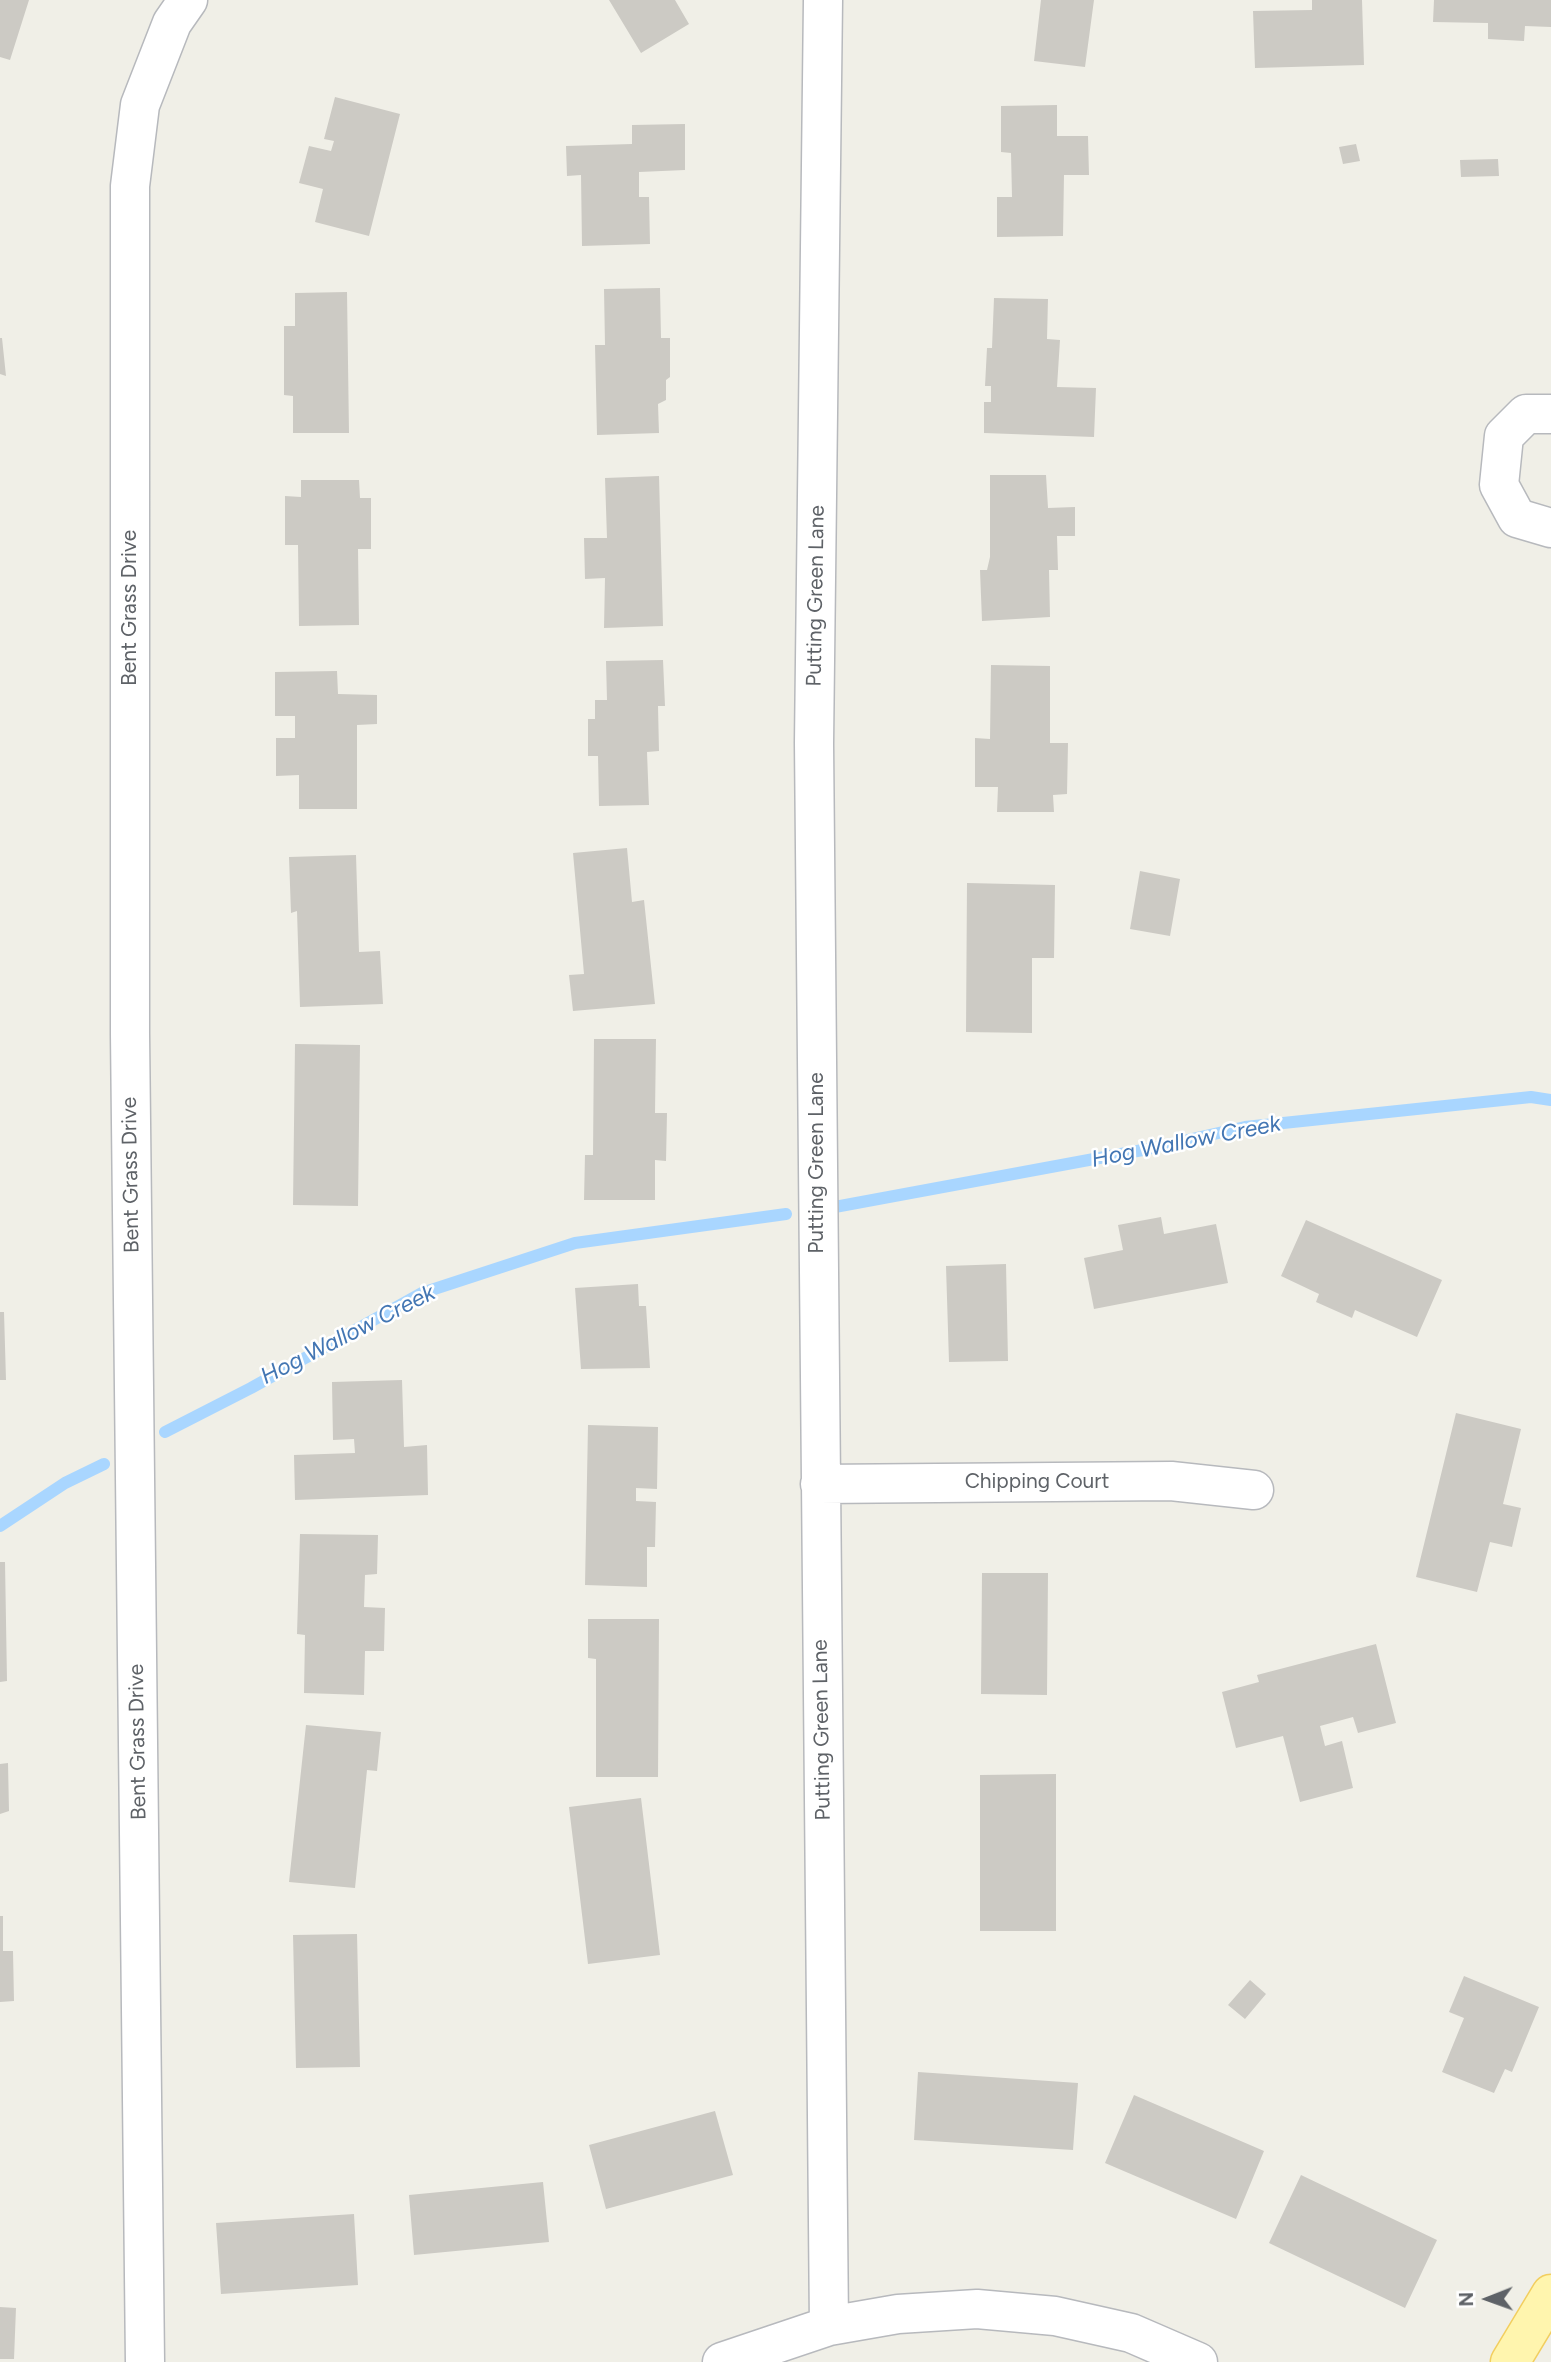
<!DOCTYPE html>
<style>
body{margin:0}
#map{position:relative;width:1551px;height:2362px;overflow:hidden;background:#f0efe7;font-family:Figtree,sans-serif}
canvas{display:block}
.north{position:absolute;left:1453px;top:2264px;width:70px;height:70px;-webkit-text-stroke:5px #fff;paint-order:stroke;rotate:269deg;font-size:19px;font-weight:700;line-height:28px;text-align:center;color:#5e6267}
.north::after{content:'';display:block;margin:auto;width:24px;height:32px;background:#5e6267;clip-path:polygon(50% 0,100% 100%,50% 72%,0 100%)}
</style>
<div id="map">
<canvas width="1551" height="2362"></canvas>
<div class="north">N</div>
</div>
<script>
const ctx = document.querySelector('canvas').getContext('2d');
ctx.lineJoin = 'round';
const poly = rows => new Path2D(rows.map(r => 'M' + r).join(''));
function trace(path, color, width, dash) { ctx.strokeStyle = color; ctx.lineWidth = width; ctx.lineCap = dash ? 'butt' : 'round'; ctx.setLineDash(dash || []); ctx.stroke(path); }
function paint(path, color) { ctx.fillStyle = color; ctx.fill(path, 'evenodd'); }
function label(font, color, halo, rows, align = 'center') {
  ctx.font = font + ' Figtree,sans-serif'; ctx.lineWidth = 5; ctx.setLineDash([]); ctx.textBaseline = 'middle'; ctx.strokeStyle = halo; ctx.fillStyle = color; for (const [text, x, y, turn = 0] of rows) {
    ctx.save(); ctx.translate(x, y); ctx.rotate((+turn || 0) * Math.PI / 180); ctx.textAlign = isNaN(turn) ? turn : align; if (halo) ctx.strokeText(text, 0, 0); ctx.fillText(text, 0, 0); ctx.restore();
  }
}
trace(poly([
 [824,1209,1148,1149,1245,1127,1531,1097,1551,1100],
 [165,1432,251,1388,422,1293,575,1243,786,1214],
 [0,1526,65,1483,104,1464]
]), '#a9d6ff', 12);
paint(poly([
 [0,0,29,0,10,60,0,57],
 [609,0,675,0,689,24,641,53],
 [1041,0,1094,0,1085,67,1034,61],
 [1312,0,1362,0,1364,65,1255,68,1253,11,1312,10],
 [1434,0,1551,0,1551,27,1525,26,1524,41,1488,39,1488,23,1433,22],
 [335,97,400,114,369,236,315,222,323,189,299,183,309,146,331,151,334,141,324,139],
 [1057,105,1057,136,1088,136,1089,175,1064,175,1063,236,997,237,997,197,1012,197,1011,153,1001,152,1001,106],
 [685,124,685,170,639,172,639,197,649,197,650,244,582,246,581,175,567,176,566,146,632,144,632,125],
 [1356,144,1360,161,1343,164,1339,147],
 [1498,159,1499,176,1461,177,1460,160],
 [660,288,661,338,670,338,670,377,666,380,666,400,658,404,659,433,597,435,595,345,605,345,604,289],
 [347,292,349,433,293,433,293,396,284,395,284,326,295,326,295,293],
 [994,298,1048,299,1047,339,1060,340,1057,387,1096,388,1094,437,984,433,984,402,991,402,991,386,985,386,987,348,992,348],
 [0,338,2,338,6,376,0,374],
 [990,475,1046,475,1048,508,1075,507,1075,536,1057,536,1058,570,1049,570,1050,617,982,621,980,570,987,570,990,557],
 [659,476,663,626,604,628,605,578,585,579,584,538,607,538,605,478],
 [301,480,359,480,360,498,371,498,371,549,358,549,359,625,299,626,298,545,285,545,285,496,301,497],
 [663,660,665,706,658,706,659,751,647,752,649,805,599,806,598,756,588,756,588,719,595,719,595,700,607,700,606,661],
 [991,665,1050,666,1050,743,1068,743,1067,794,1053,795,1054,812,997,812,998,787,975,787,975,738,990,739],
 [337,671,338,694,377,695,377,724,357,725,357,809,299,809,299,775,276,776,276,738,295,738,295,716,275,716,275,672],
 [627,848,632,902,644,900,655,1004,573,1011,569,975,584,974,573,853],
 [356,855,359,952,380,951,383,1004,300,1007,297,911,291,913,289,857],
 [1140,871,1180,879,1170,936,1130,929],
 [967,883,1055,885,1054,958,1032,958,1032,1033,966,1032],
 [594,1039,656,1039,655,1113,667,1113,666,1161,655,1160,655,1200,584,1200,585,1155,593,1155],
 [295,1044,360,1045,358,1206,293,1205],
 [1161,1217,1164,1234,1216,1224,1228,1283,1094,1309,1084,1258,1123,1250,1118,1225],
 [1306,1220,1442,1280,1417,1337,1355,1310,1352,1318,1316,1302,1319,1294,1281,1276],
 [1006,1264,1008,1361,949,1362,946,1266],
 [638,1284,639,1306,646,1306,650,1368,581,1369,575,1288],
 [0,1312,4,1312,6,1380,0,1380],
 [402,1380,404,1447,427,1445,428,1495,295,1500,294,1455,355,1453,354,1439,333,1440,332,1382],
 [1456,1413,1521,1429,1503,1504,1521,1508,1512,1547,1490,1542,1477,1592,1416,1577],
 [588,1425,658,1427,657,1489,636,1488,636,1501,656,1502,655,1547,647,1547,647,1587,585,1585],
 [300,1534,378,1535,377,1574,365,1575,364,1607,385,1608,384,1651,365,1651,364,1695,304,1693,305,1635,297,1634],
 [0,1562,5,1562,7,1681,0,1682],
 [982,1573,1048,1573,1047,1695,981,1694],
 [588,1619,659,1619,658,1777,596,1777,596,1659,588,1658],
 [1376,1644,1396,1723,1358,1733,1353,1717,1320,1726,1325,1746,1342,1741,1353,1788,1300,1802,1283,1736,1236,1748,1222,1692,1259,1682,1257,1675],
 [306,1725,381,1732,377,1771,367,1770,355,1888,289,1882],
 [8,1763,9,1811,0,1814,0,1764],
 [1056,1774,1056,1931,980,1931,980,1775],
 [641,1798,660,1955,588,1964,569,1807],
 [0,1916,3,1916,3,1951,13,1951,14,2001,0,2002],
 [357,1934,360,2067,296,2068,293,1935],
 [1464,1976,1539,2007,1512,2072,1505,2069,1494,2093,1442,2072,1464,2018,1449,2012],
 [1250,1980,1266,1994,1245,2019,1228,2005],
 [918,2072,1078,2083,1073,2150,914,2140],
 [1134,2095,1264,2151,1236,2219,1105,2163],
 [715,2111,733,2175,606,2209,589,2145],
 [1301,2175,1437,2240,1405,2308,1269,2243],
 [543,2182,549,2242,414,2255,409,2195],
 [354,2214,358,2285,221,2294,216,2223],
 [0,2307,16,2308,14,2359,0,2359]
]), '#cccac4');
const minor = poly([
 [823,0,814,743,829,2326],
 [1551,414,1526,414,1504,436,1499,485,1517,518,1551,528],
 [820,1484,1171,1481,1254,1490],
 [145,2362,130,1034,130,186,140,105,172,23,188,0],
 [722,2362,829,2326,898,2314,977,2309,1055,2316,1131,2333,1198,2362]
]);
const major = poly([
 [1510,2362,1551,2294]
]);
trace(minor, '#b7b9bd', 41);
trace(major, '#f2ce5f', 41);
trace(minor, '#fff', 38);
trace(major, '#fff5ae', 38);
label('21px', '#5e6267', '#fff', [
 ["Putting Green Lane",816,596,-89],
 ["Bent Grass Drive",130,608,-90],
 ["Putting Green Lane",817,1163,-90],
 ["Bent Grass Drive",131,1175,-91],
 ["Chipping Court",1037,1482],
 ["Putting Green Lane",822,1730,-91],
 ["Bent Grass Drive",138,1742,-91]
]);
label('italic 23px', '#4376b3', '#fff', [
 ["Hog Wallow Creek",1186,1142,-11],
 ["Hog Wallow Creek",348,1335,-27]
]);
</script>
